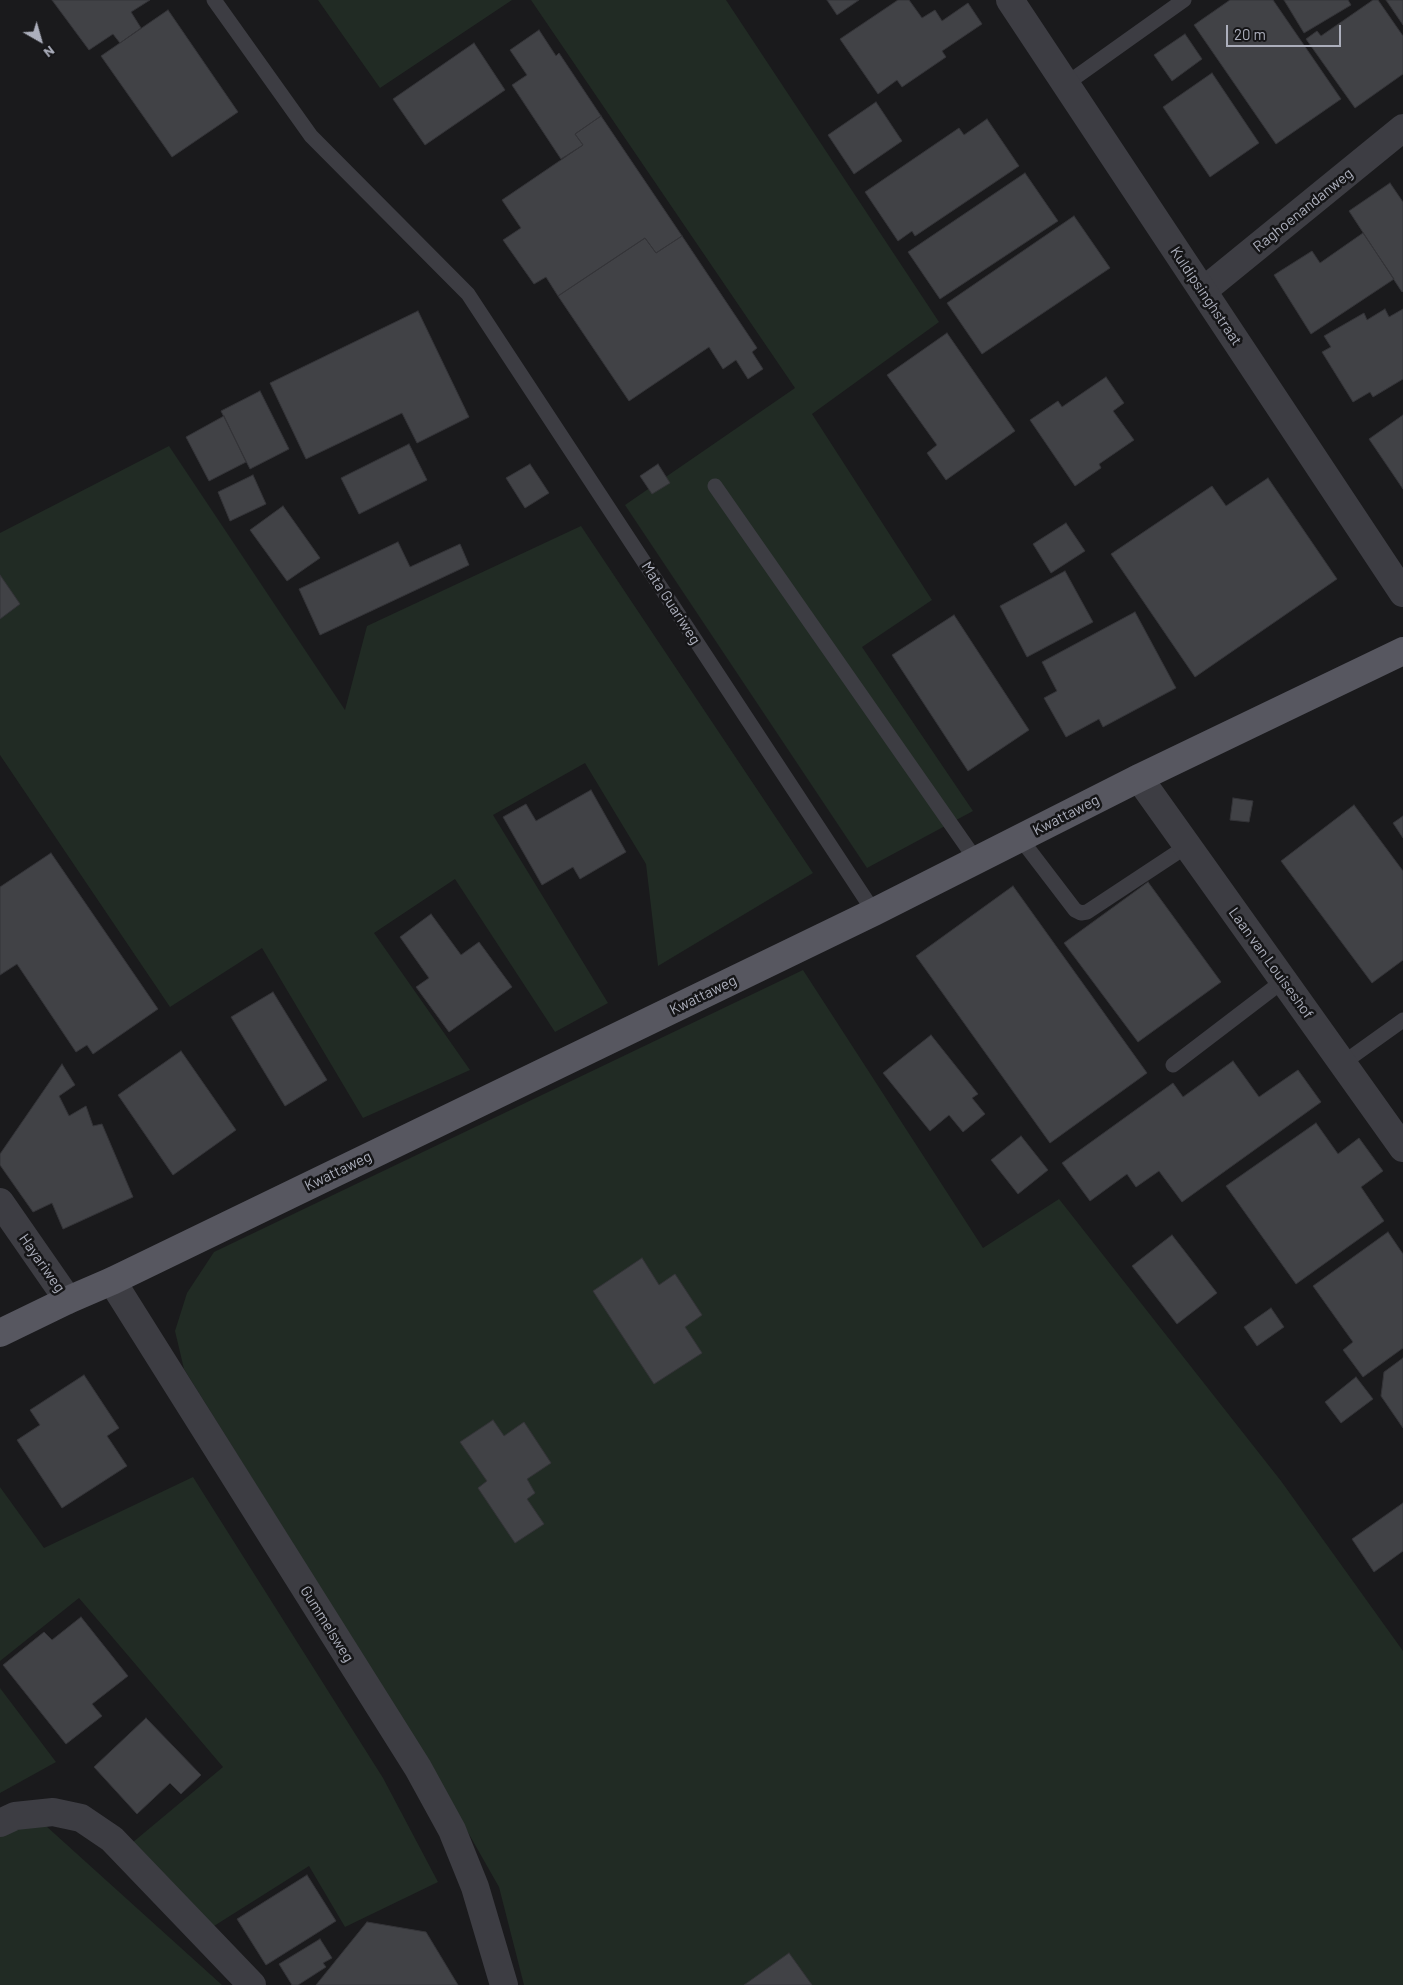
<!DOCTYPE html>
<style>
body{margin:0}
#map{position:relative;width:1403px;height:1985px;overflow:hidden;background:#1a1a1c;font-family:Barlow,sans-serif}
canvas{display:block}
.north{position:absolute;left:15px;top:15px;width:50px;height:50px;-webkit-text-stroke:4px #151517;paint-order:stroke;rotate:142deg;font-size:14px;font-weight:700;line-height:20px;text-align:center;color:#acafbc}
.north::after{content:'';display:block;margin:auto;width:18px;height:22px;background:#acafbc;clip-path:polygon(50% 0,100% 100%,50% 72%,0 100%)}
.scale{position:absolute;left:1226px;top:25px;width:115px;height:22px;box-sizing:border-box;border:2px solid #acafbc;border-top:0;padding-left:6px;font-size:15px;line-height:18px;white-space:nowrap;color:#acafbc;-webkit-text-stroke:4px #151517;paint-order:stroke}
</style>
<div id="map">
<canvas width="1403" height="1985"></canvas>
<div class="north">N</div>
<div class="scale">20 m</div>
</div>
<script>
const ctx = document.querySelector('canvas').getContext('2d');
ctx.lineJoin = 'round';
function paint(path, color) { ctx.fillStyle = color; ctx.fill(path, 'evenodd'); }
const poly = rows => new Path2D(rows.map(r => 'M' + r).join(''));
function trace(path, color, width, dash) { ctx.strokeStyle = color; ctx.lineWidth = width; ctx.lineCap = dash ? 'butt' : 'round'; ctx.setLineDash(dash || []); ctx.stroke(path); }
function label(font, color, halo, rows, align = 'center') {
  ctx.font = font + ' Barlow,sans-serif'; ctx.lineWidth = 5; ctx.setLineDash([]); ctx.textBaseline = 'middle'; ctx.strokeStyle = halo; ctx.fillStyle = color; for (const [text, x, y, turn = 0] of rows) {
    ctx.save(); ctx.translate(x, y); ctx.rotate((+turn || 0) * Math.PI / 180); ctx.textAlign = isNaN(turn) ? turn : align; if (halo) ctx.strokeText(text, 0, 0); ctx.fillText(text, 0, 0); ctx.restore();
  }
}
paint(poly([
 [318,0,512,0,380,88],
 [531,0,726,0,939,322,812,414,932,600,862,647,973,811,867,868,625,505,795,388],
 [169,446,345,710,367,626,581,526,813,873,658,966,646,864,585,763,493,815,608,1003,555,1032,455,879,374,933,470,1070,363,1118,262,948,170,1007,0,755,0,533],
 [803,970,983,1248,1059,1199,1281,1481,1403,1651,1403,1985,524,1985,499,1887,420,1748,184,1369,175,1331,187,1293,214,1252],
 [193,1477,383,1778,438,1882,345,1927,309,1866,214,1926,126,1848,223,1767,79,1598,0,1661,0,1487,44,1548],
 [0,1688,56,1762,0,1793],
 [35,1816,222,1985,0,1985,0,1834]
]), '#212b24');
const building = poly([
 [52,0,150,0,131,12,141,28,120,43,113,34,89,50,52,0],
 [827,0,859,0,837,15,827,0],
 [898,0,909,0,922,18,935,10,942,21,968,3,982,24,942,51,946,57,902,87,897,80,878,94,840,39,898,0],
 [1230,0,1273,0,1341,99,1276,144,1194,25,1230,0],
 [1284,0,1348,0,1351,5,1304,33,1284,0],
 [1373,0,1378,0,1403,36,1403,74,1355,108,1306,39,1317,31,1321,36,1373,0],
 [1386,0,1403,0,1403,25,1386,0],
 [168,10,238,112,172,157,101,56,168,10],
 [539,30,556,56,559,53,601,116,575,134,583,145,561,159,512,85,527,75,510,50,539,30],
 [1185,34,1202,59,1172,81,1154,55,1185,34],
 [474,43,505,90,425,145,393,99,474,43],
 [1212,73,1259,143,1210,177,1163,107,1212,73],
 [876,102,902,141,854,174,828,135,876,102],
 [601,116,682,236,656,253,645,238,558,296,546,277,534,284,503,240,521,228,502,200,583,145,575,134,601,116],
 [987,119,1019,166,915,236,912,231,898,241,865,192,959,128,964,135,987,119],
 [1025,173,1058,221,940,299,908,252,1025,173],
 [1390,183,1403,202,1403,291,1402,292,1349,211,1390,183],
 [1074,216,1110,268,982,354,947,303,1074,216],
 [1363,233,1394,279,1311,334,1274,275,1312,251,1320,263,1363,233],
 [682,236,757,348,752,352,763,369,748,379,736,360,723,369,709,347,629,401,558,296,645,238,656,253,682,236],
 [1385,309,1389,317,1403,309,1403,379,1373,397,1370,392,1353,402,1322,352,1331,347,1324,336,1364,313,1367,320,1385,309],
 [418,311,469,417,417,443,402,413,306,459,270,383,418,311],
 [947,333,1015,431,946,480,927,453,937,445,887,375,947,333],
 [1106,377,1124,403,1113,411,1134,440,1099,464,1101,468,1075,486,1030,420,1058,401,1062,407,1106,377],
 [260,391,289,449,250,469,221,411,260,391],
 [1403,415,1403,489,1369,439,1403,415],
 [224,416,246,462,209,481,186,437,224,416],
 [409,444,427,480,359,514,341,478,409,444],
 [530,464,549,493,525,508,506,478,530,464],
 [658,464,670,483,652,494,640,476,658,464],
 [253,475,266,504,230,521,218,492,253,475],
 [1268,478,1337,579,1195,677,1111,554,1212,486,1226,506,1268,478],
 [283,506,320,558,287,581,250,530,283,506],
 [1066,523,1085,551,1051,573,1033,544,1066,523],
 [398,542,410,567,460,544,469,565,320,635,299,589,398,542],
 [1065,571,1093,622,1027,657,1000,606,1065,571],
 [0,575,20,604,0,619,0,575],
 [1135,612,1176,688,1103,727,1099,719,1066,737,1044,698,1057,691,1042,662,1135,612],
 [954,615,1029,730,968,771,892,655,954,615],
 [591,790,626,852,580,879,573,867,542,885,503,817,526,804,536,821,591,790],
 [1233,798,1253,801,1249,822,1230,820,1233,798],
 [1354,805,1403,871,1403,960,1372,983,1281,861,1354,805],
 [1403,816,1403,838,1393,823,1403,816],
 [51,853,158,1009,93,1054,87,1045,76,1052,17,964,0,975,0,887,51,853],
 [1148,882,1221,982,1138,1042,1064,943,1148,882],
 [1013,886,1147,1073,1050,1143,916,956,1013,886],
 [431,914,461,955,479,942,512,987,449,1032,416,987,429,978,400,937,431,914],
 [273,992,327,1080,285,1106,231,1017,273,992],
 [931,1035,978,1094,972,1098,985,1114,963,1132,949,1115,930,1131,883,1073,931,1035],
 [181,1051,236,1130,173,1175,118,1095,181,1051],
 [1233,1061,1259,1097,1298,1070,1321,1102,1182,1202,1159,1171,1136,1187,1127,1174,1090,1201,1062,1163,1173,1083,1183,1097,1233,1061],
 [62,1064,75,1085,59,1096,69,1116,86,1106,93,1126,102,1124,133,1197,63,1229,52,1203,33,1212,0,1165,0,1154,62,1064],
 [1316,1123,1338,1154,1359,1138,1383,1171,1361,1187,1384,1221,1296,1284,1226,1186,1316,1123],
 [1021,1136,1048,1170,1018,1194,991,1160,1021,1136],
 [1388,1232,1403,1254,1403,1348,1363,1377,1343,1350,1353,1342,1313,1286,1388,1232],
 [1172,1235,1217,1293,1177,1324,1132,1266,1172,1235],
 [642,1258,659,1285,675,1274,702,1315,685,1327,702,1353,654,1384,593,1291,642,1258],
 [1271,1308,1284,1327,1257,1346,1244,1327,1271,1308],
 [1403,1358,1403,1428,1381,1396,1384,1372,1403,1358],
 [84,1375,119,1428,107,1436,127,1466,62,1508,17,1440,40,1425,30,1410,84,1375],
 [1356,1377,1373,1399,1341,1423,1325,1402,1356,1377],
 [493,1420,504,1436,524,1422,551,1463,527,1479,535,1493,527,1499,544,1524,515,1543,478,1488,487,1481,460,1442,493,1420],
 [1403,1503,1403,1551,1374,1572,1352,1539,1403,1503],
 [81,1617,128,1676,92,1704,102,1716,66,1744,3,1665,44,1632,52,1640,81,1617],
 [146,1718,201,1775,181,1794,170,1783,137,1814,94,1767,146,1718],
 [307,1875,336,1921,266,1965,237,1919,307,1875],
 [367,1922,426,1932,458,1985,316,1985,367,1922],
 [320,1939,332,1958,323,1963,326,1967,298,1985,292,1985,279,1964,320,1939],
 [789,1953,812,1985,744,1985,789,1953]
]);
paint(building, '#414246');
trace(building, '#343438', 1);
trace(poly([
 [214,0,311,136,468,294,874,912],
 [1066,84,1184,0],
 [715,486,976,860],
 [1020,838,1075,910,1081,913,1087,912,1187,846],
 [1343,1063,1403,1020],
 [1173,1065,1283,981]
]), '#3d3d43', 15);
trace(poly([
 [1203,291,1403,128],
 [1139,778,1403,1148],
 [0,1202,68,1300],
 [112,1281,418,1768,452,1830,475,1887,504,1985],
 [0,1823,15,1816,53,1812,81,1818,112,1839,252,1985]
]), '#3d3d43', 28);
trace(poly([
 [1010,0,1403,593]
]), '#3d3d43', 28);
trace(poly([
 [0,1333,68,1300,112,1281,874,912,1139,778,1403,651]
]), '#575760', 28);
label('15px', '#acafbc', '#151517', [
 ["Raghoenandanweg",1303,210,-39],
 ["Kuldipsinghstraat",1206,296,56],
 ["Mata Guariweg",671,603,57],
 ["Kwattaweg",1066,815,-27],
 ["Laan van Louiseshof",1271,963,54],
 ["Kwattaweg",703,995,-26],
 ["Kwattaweg",338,1171,-26],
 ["Hayariweg",42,1263,55],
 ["Gummelsweg",327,1624,58]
]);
</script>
